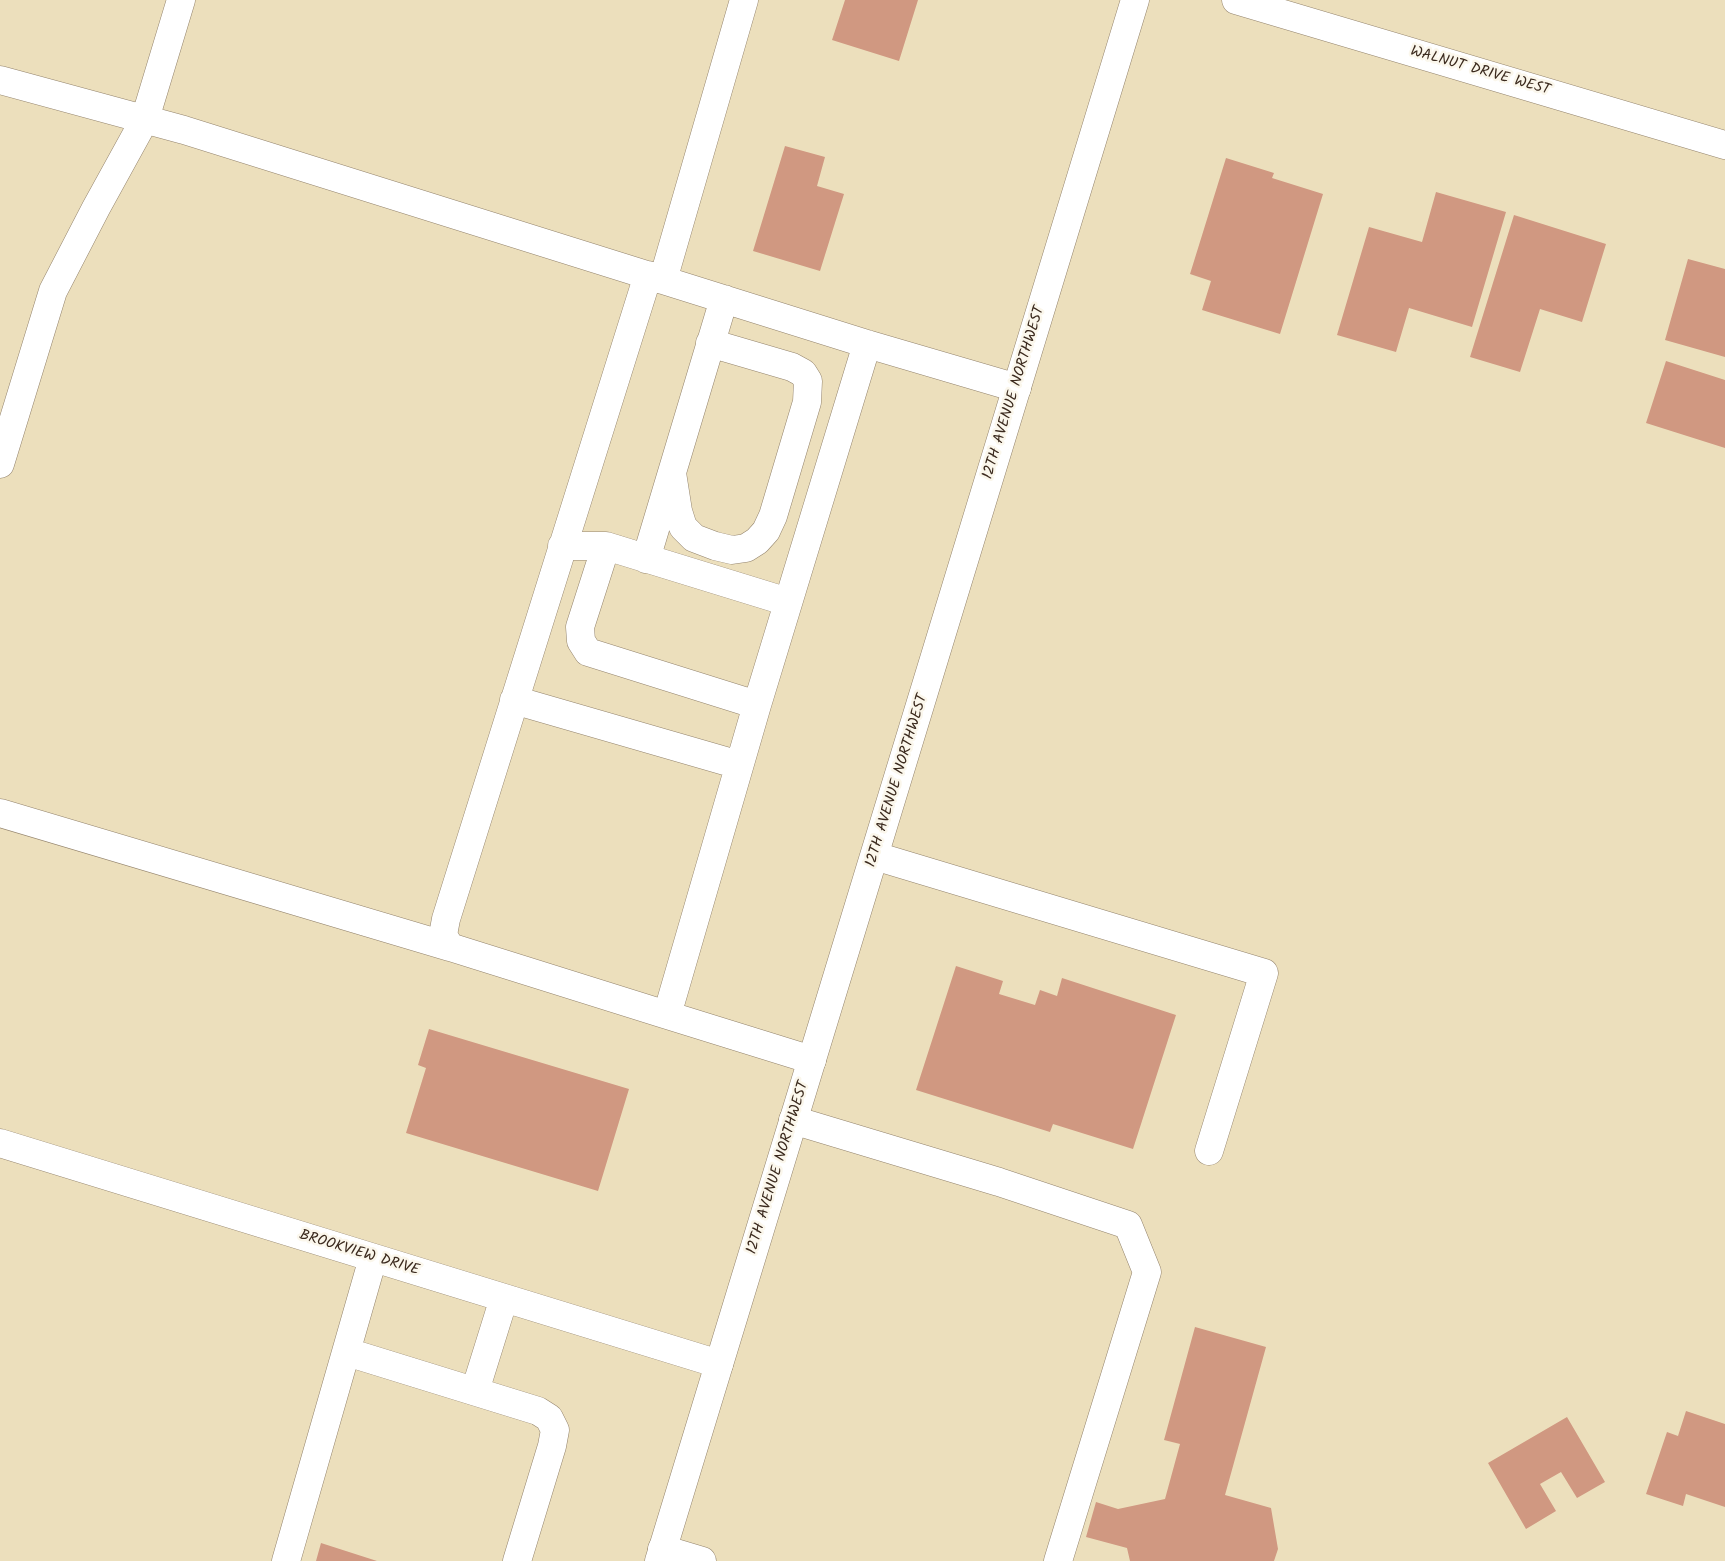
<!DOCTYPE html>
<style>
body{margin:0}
canvas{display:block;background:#ecdfbc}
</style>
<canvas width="1725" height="1561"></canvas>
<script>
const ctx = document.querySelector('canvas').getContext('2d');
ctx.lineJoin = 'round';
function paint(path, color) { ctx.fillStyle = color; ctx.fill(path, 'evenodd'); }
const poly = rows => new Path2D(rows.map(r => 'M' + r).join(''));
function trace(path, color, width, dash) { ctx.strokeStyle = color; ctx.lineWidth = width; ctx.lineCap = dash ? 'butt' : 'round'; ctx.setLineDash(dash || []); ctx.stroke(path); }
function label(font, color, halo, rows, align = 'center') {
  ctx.font = font + ' Kalam,sans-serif'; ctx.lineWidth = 5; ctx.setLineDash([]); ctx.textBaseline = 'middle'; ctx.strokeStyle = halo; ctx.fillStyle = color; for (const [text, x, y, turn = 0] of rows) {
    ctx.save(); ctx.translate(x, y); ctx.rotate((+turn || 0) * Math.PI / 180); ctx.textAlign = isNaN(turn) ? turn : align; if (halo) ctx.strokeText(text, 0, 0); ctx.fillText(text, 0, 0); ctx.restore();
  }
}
paint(poly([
 [845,0,918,0,899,61,832,40],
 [785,146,825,157,817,186,844,194,820,271,753,251],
 [1226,158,1274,173,1272,178,1323,194,1280,334,1202,310,1211,281,1190,274],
 [1436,192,1506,212,1472,327,1409,308,1396,352,1337,335,1369,227,1422,242],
 [1514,215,1606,244,1582,322,1540,309,1520,372,1470,357],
 [1688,259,1725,269,1725,357,1665,340],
 [1666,361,1725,380,1725,448,1646,423],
 [956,966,1003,981,999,994,1035,1005,1040,990,1057,996,1062,978,1176,1015,1133,1149,1053,1124,1050,1132,916,1090],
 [429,1029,629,1089,598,1191,406,1133,426,1068,418,1065],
 [1195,1327,1266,1347,1225,1495,1271,1508,1278,1549,1274,1561,1130,1561,1127,1548,1086,1537,1096,1502,1118,1509,1165,1499,1180,1444,1164,1440],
 [1686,1411,1725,1424,1725,1507,1686,1494,1683,1506,1646,1494,1667,1432,1678,1436],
 [1567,1417,1605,1482,1577,1498,1561,1472,1540,1484,1556,1511,1526,1529,1488,1463],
 [321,1543,377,1561,316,1561]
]), '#d09881');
const minor = poly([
 [1236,0,1725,145],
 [0,80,184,130,867,344,1017,388],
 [648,275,446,919,443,935,450,947,667,1015,757,705,867,344],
 [663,280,744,0],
 [0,464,53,291,96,208,145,119,181,0],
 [672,473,678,511,683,527,694,538,715,546,732,550,746,548,757,541,766,531,773,516,807,402,808,381,803,373,792,367,710,343],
 [562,546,606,546,788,602],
 [606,546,580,627,581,641,588,652,757,705],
 [646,559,724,299],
 [514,700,739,765],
 [0,813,450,947],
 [875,856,1264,973,1209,1151],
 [667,1015,812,1060],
 [793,1120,999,1182,1128,1225,1147,1272,1058,1561],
 [0,1143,719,1364],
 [347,1352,538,1411,549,1418,555,1430,552,1446,517,1561],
 [475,1391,504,1298],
 [662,1549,702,1561],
 [286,1561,373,1258]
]);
const major = poly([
 [659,1561,1135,0]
]);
trace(minor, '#94846d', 29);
trace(major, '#94846d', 29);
trace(minor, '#fff', 28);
trace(major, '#fff', 28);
label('15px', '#3b2a1e', '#fbf7ec', [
 ["WALNUT DRIVE WEST",1480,72,16],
 ["12TH AVENUE NORTHWEST",1015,393,-73],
 ["12TH AVENUE NORTHWEST",898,781,-73],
 ["12TH AVENUE NORTHWEST",779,1168,-73],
 ["BROOKVIEW DRIVE",359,1254,17]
]);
</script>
